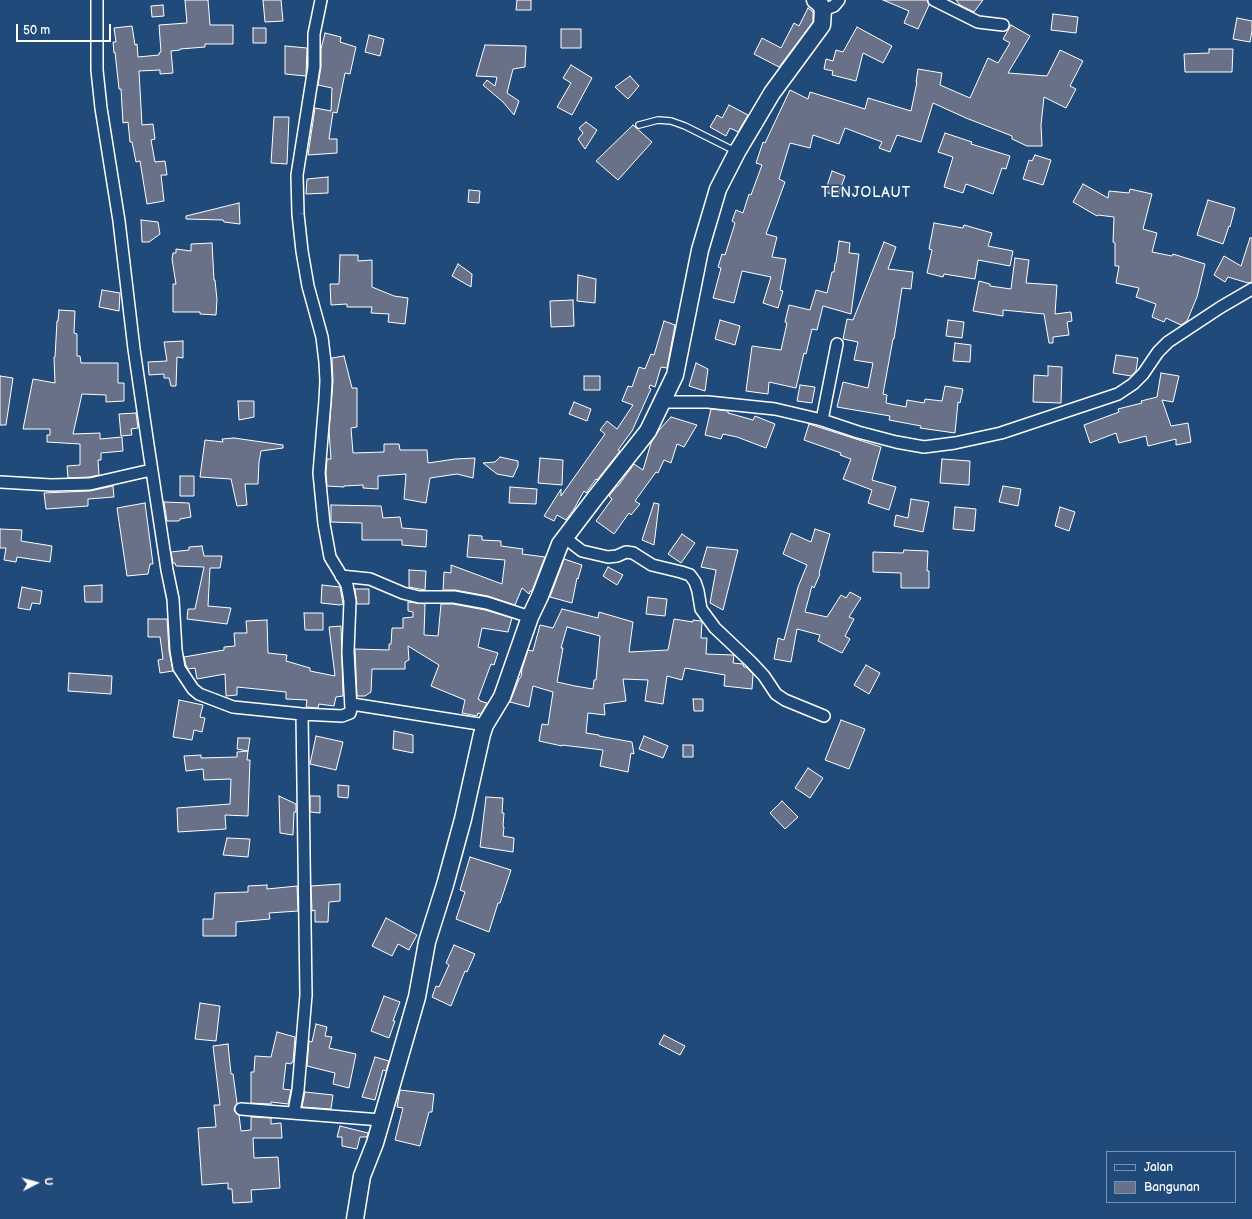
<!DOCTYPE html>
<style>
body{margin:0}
#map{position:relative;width:1252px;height:1219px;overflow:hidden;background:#1f4a7a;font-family:"Balsamiq Sans",sans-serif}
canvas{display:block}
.legend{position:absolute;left:1106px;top:1151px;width:130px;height:52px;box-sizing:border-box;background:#1f4a7a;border:1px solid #7992af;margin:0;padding:5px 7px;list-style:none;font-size:12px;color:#fff}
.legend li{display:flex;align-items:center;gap:8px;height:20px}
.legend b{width:20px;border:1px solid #7992af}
.north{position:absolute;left:16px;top:1163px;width:40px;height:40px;-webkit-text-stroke:3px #1f4a7a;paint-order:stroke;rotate:84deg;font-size:11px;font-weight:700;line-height:16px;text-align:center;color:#fff}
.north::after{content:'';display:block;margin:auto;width:14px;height:18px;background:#fff;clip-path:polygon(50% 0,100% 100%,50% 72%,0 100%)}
.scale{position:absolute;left:16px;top:24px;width:95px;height:18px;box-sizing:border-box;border:2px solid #fff;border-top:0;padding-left:5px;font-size:12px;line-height:14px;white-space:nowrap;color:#fff;-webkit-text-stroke:3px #1f4a7a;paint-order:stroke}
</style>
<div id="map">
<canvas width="1252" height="1219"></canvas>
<ul class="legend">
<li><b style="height:5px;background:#1f4a7a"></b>Jalan</li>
<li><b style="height:11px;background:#687188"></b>Bangunan</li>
</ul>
<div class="north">U</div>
<div class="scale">50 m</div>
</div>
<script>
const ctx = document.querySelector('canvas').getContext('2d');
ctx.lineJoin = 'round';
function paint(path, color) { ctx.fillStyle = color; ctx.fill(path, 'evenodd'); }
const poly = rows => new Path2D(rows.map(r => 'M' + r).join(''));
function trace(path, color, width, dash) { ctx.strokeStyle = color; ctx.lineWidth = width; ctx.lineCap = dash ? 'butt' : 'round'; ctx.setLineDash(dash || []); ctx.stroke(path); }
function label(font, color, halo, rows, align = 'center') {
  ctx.font = font + ' "Balsamiq Sans",sans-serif'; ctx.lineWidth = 3; ctx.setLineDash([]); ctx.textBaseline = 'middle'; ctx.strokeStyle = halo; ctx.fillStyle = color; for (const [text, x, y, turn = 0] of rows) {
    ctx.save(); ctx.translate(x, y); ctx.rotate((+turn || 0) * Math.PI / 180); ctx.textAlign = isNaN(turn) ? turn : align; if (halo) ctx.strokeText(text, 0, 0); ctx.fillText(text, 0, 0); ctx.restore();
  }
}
const building = poly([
 [185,0,208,0,210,25,233,25,233,44,205,44,205,47,180,49,180,50,171,51,173,73,160,74,160,70,139,71,142,125,153,124,155,139,151,140,155,162,165,161,167,175,161,175,164,201,147,204,140,161,136,162,132,142,130,142,128,122,123,123,121,89,119,89,115,52,114,53,113,42,116,42,114,28,132,26,135,45,137,44,138,57,159,55,159,53,161,52,159,25,187,23,185,0],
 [263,0,281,0,283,21,265,22,263,0],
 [517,0,531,0,531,10,516,10,517,0],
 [883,0,927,0,929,5,918,29,904,23,909,11,883,0],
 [956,0,983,0,974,12,960,5,956,0],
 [163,5,164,16,152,17,151,6,163,5],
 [808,8,813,12,813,22,779,67,754,54,762,38,781,48,794,23,799,26,808,8],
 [1053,14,1078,17,1076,33,1051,30,1053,14],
 [1237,18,1252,21,1252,31,1250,42,1233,39,1237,18],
 [1011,25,1030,36,1008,73,1047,76,1060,50,1083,61,1070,86,1076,89,1066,108,1044,97,1041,125,1042,146,1027,146,1012,139,1012,136,966,118,933,103,921,142,897,135,890,152,879,148,882,142,845,128,839,144,813,135,810,148,790,143,779,179,785,182,766,234,777,237,772,257,786,259,780,290,783,291,778,308,763,303,771,277,742,271,734,303,713,298,721,268,718,267,722,254,725,255,735,223,732,221,736,210,743,213,749,194,751,195,762,165,756,163,763,142,765,143,790,90,808,99,810,92,865,109,868,98,911,111,917,82,916,82,918,69,942,73,940,85,970,98,988,58,998,63,1010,43,1003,39,1011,25],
 [857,27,892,46,883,63,863,53,856,81,832,75,833,71,824,69,826,59,833,61,836,50,843,52,857,27],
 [253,28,266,28,266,43,253,43,253,28],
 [561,29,581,29,581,48,561,48,561,29],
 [325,33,341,37,340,42,356,47,350,74,345,73,337,113,333,112,329,139,337,139,337,153,308,155,315,108,331,111,332,88,318,85,321,67,321,49,325,33],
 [369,35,384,39,380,56,365,52,369,35],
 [485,45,526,46,525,67,513,69,507,93,519,101,514,115,503,102,483,85,487,80,495,86,497,77,476,76,485,45],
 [285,46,307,48,306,76,285,74,285,46],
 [1209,49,1233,49,1232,72,1185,72,1184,54,1209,53,1209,49],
 [571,65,592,78,572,115,557,107,571,83,563,78,571,65],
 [630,76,639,86,628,99,615,87,630,76],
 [729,105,748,115,738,132,730,128,726,136,710,127,717,115,722,118,729,105],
 [274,117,289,117,287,164,271,163,274,117],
 [586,122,597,130,585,149,578,139,583,133,579,128,586,122],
 [633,125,652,142,618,180,596,161,633,125],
 [945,133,972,142,971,144,1010,156,1006,169,1002,168,993,194,966,184,963,193,944,187,953,157,938,152,945,133],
 [1035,155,1051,160,1043,185,1023,179,1029,160,1032,161,1035,155],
 [832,171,845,176,838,196,825,192,832,171],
 [328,177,328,193,306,194,307,179,328,177],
 [1083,184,1108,198,1109,191,1129,193,1130,189,1152,194,1143,229,1157,233,1152,252,1172,256,1173,254,1205,264,1197,297,1187,321,1181,325,1166,318,1164,322,1152,317,1156,304,1136,297,1139,288,1116,283,1119,266,1115,266,1115,243,1113,242,1114,217,1098,215,1097,216,1073,202,1083,184],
 [469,190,480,191,479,203,468,202,469,190],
 [1208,200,1235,208,1230,227,1229,226,1223,244,1197,235,1208,200],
 [239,203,240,224,224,222,223,220,186,219,186,216,239,203],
 [141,220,158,222,160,234,149,242,142,242,141,220],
 [934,223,963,228,964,225,992,233,988,246,1013,251,1010,266,978,260,975,279,944,274,943,277,927,273,932,250,929,249,934,223],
 [1250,238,1252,238,1252,282,1248,283,1228,277,1225,282,1214,275,1224,256,1241,266,1250,238],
 [839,241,850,243,849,253,859,254,851,314,823,306,817,330,812,329,806,354,804,353,796,388,769,382,768,394,746,391,752,346,781,350,787,323,785,322,789,305,810,310,816,290,827,293,832,272,834,272,835,263,836,263,839,241],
 [884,242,896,247,888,269,913,272,911,289,902,288,894,339,893,339,883,394,887,395,886,403,906,407,907,400,924,403,925,399,942,401,945,386,963,389,960,403,958,402,955,433,920,428,921,426,889,420,890,416,837,407,843,382,868,388,873,363,854,360,858,342,843,339,847,319,853,320,884,242],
 [212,243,214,280,215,280,217,300,216,315,200,314,200,312,173,312,173,284,176,284,172,259,173,253,176,253,176,249,191,251,191,244,212,243],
 [340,255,358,255,358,261,372,260,372,287,394,296,408,298,405,324,388,322,389,314,371,313,372,307,347,307,347,304,331,305,330,284,339,284,340,255],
 [1015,258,1029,260,1026,283,1057,285,1055,314,1071,312,1072,321,1067,322,1069,335,1053,337,1053,343,1049,343,1044,314,1003,310,1003,316,973,311,979,281,990,284,990,286,1011,289,1015,258],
 [458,264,472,274,471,287,452,276,458,264],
 [578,275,596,279,595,303,577,301,578,275],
 [102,290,120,293,119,311,99,307,102,290],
 [573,300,574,326,551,327,550,301,573,300],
 [59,310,75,311,74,333,77,334,77,356,80,356,81,363,118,363,118,383,124,383,124,401,106,402,106,395,82,394,73,434,100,433,100,439,122,437,123,451,101,453,101,460,98,460,99,475,89,477,68,478,67,466,80,465,80,444,47,442,47,435,50,435,50,429,23,429,33,379,55,383,54,357,55,357,57,321,58,321,59,310],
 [720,320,740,326,735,345,715,339,720,320],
 [948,320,964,322,962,338,946,336,948,320],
 [664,321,675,325,667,368,661,367,655,387,650,385,649,388,651,389,632,431,618,450,620,451,597,480,596,479,586,493,584,491,574,509,566,520,557,515,554,521,544,516,561,489,561,496,605,434,600,430,607,421,617,429,633,405,622,401,628,386,632,387,639,367,645,369,651,354,654,355,664,321],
 [183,341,183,358,177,357,176,386,171,386,169,378,164,378,164,374,149,375,148,362,167,361,164,342,183,341],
 [955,343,971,345,970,362,953,361,955,343],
 [1116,355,1138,358,1136,371,1131,376,1113,373,1116,355],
 [344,356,352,388,357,388,357,427,351,428,353,453,384,452,384,444,399,444,400,450,427,450,428,463,455,459,475,458,473,478,457,474,430,478,426,503,404,499,406,474,378,476,378,489,363,488,363,485,344,486,344,487,327,486,326,473,327,459,331,459,329,431,333,381,332,358,344,356],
 [696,363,708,369,705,391,689,386,696,363],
 [1048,366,1062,367,1061,403,1033,402,1034,375,1048,376,1048,366],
 [1161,373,1179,376,1173,402,1162,400,1171,426,1188,423,1191,442,1176,445,1176,439,1148,446,1146,436,1119,443,1116,433,1090,443,1084,425,1119,412,1118,409,1142,403,1141,401,1157,397,1161,373],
 [0,376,13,378,6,425,0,425,0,376],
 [584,376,600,376,600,390,584,390,584,376],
 [800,385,815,387,812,403,797,401,800,385],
 [238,401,254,401,254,417,239,420,238,401],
 [574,402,591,409,587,421,569,414,574,402],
 [711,409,728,411,728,413,753,420,755,416,775,424,766,448,737,437,723,434,721,439,705,435,711,409],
 [136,413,138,428,131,429,132,435,121,436,119,414,136,413],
 [671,417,697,425,684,447,677,444,671,463,664,460,658,473,656,472,635,501,640,504,631,515,629,513,614,534,596,521,612,499,609,496,617,486,618,486,634,464,643,470,651,443,659,430,671,417],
 [809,424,881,447,872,480,896,487,889,510,868,503,872,490,843,479,851,459,840,455,841,453,804,440,809,424],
 [234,438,283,445,283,448,261,451,259,462,258,484,245,484,247,505,237,506,231,479,200,477,205,440,223,442,222,439,234,438],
 [500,457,518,461,518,466,513,477,497,474,483,463,495,462,500,457],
 [540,458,563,460,562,485,538,483,540,458],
 [942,459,970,461,969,485,940,483,942,459],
 [180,476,194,476,194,496,180,496,180,476],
 [113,486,114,497,88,499,88,506,46,509,44,493,90,491,113,486],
 [1003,486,1021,489,1018,506,999,502,1003,486],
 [510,487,537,489,536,504,509,503,510,487],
 [911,499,929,502,923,532,894,526,896,515,908,518,911,499],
 [164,502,189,503,191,517,180,519,179,521,167,521,164,502],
 [145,503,153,564,150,564,148,574,127,576,117,508,145,503],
 [654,503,659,504,654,545,642,540,654,503],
 [331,505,381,506,383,518,400,517,402,528,427,530,426,547,402,545,402,540,362,540,362,523,331,522,331,505],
 [955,507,976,509,974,531,953,529,955,507],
 [1060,507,1075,512,1069,531,1055,526,1060,507],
 [0,529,22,530,21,541,52,546,50,562,17,557,16,562,4,560,6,548,0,548,0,529],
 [815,529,830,534,819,573,820,574,814,588,812,586,805,612,827,617,841,595,846,598,850,592,861,598,849,617,854,619,845,636,850,639,842,653,818,641,820,635,797,629,791,662,774,659,778,638,784,640,798,587,807,565,783,554,791,533,811,542,815,529],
 [682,534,695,543,681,563,668,554,682,534],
 [469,535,482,536,482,540,501,541,501,546,523,549,522,554,545,557,532,591,530,591,529,594,522,588,515,605,488,596,455,590,443,590,444,572,451,573,451,565,502,584,505,560,467,557,469,535],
 [202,546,204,556,222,556,220,568,210,568,208,606,231,608,227,624,187,619,188,609,195,609,204,567,176,566,175,563,173,563,171,552,189,550,189,547,202,546],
 [707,547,738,550,723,610,710,603,716,570,701,567,707,547],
 [904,550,928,551,927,571,929,571,929,588,901,588,901,573,873,572,873,552,903,553,904,550],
 [564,559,582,565,578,579,577,578,572,603,550,597,564,559],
 [608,567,623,575,617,585,603,576,608,567],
 [409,570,426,571,425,590,409,587,409,570],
 [102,585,102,602,85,602,84,586,102,585],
 [322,585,340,587,343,604,340,605,321,603,322,585],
 [22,587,42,591,40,604,32,603,30,610,18,608,22,587],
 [355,589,369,589,369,604,357,604,355,589],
 [648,597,667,599,665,616,646,614,648,597],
 [408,602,425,604,424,635,438,636,441,604,453,604,485,610,512,618,508,632,482,628,478,647,498,653,494,665,491,664,478,699,480,700,480,701,487,703,481,714,478,713,477,716,462,713,465,700,431,686,439,665,408,646,409,660,405,662,405,669,372,669,371,692,365,696,357,696,355,649,389,650,389,644,391,644,392,628,403,628,403,618,413,617,413,612,408,611,408,602],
 [562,609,598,618,599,612,633,622,629,652,668,650,674,619,693,622,693,620,701,621,702,622,701,638,707,638,706,654,734,655,733,663,743,664,744,667,746,667,753,674,752,689,724,686,725,675,685,668,682,680,667,676,663,704,645,701,648,680,623,679,626,701,604,704,605,715,588,713,586,733,599,735,599,736,632,742,634,754,631,753,628,772,600,766,603,750,562,745,562,746,539,741,542,724,548,725,553,692,533,686,529,707,510,702,519,679,521,677,522,669,528,650,533,651,540,625,553,628,562,609],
 [567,627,600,636,596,680,594,680,593,689,575,686,557,682,563,648,561,648,567,627],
 [304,613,323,613,323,630,305,630,304,613],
 [148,619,167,619,169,651,173,671,160,673,158,660,163,659,160,637,148,637,148,619],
 [267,620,268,653,287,655,286,661,310,668,310,671,335,676,329,627,341,626,343,696,336,697,334,706,319,704,318,708,306,707,307,700,286,699,286,692,237,687,237,695,226,696,225,674,197,679,195,668,188,669,186,665,184,657,224,650,224,647,235,646,234,633,247,633,246,621,267,620],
 [866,665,880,673,869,694,854,685,866,665],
 [69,673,112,676,111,694,68,691,69,673],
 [693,699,703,699,703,711,694,711,693,699],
 [179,700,203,705,200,717,205,718,202,732,194,730,192,740,173,737,179,700],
 [841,720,865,729,849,769,825,760,841,720],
 [394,731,413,735,413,753,393,749,394,731],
 [316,736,343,742,336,770,310,764,316,736],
 [644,736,668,746,663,758,639,749,644,736],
 [238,738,250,738,248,751,237,749,238,738],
 [683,745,693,745,693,757,683,757,683,745],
 [248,751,247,760,250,760,248,816,225,815,226,829,178,832,177,808,230,804,231,779,204,780,203,769,186,771,184,756,201,755,201,758,237,757,237,752,248,751],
 [808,768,823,778,810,798,795,788,808,768],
 [338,785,349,786,348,798,338,797,338,785],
 [279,796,296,804,296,812,294,812,293,835,280,833,279,796],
 [310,796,320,796,320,813,310,812,310,796],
 [486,797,503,798,502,813,504,813,503,826,504,827,503,836,514,838,513,852,480,847,486,797],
 [782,801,798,817,785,829,770,813,782,801],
 [227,838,250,839,248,857,223,855,227,838],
 [470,857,511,870,500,903,498,903,489,932,456,919,465,892,460,890,470,857],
 [340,884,340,901,329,902,328,922,315,922,315,910,312,911,311,886,340,884],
 [267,885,267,889,297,886,298,911,269,913,270,919,236,922,236,936,203,936,203,919,213,919,215,893,248,892,248,886,267,885],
 [386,918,417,935,409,950,398,944,392,956,372,946,386,918],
 [454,945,475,954,467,972,465,971,451,1006,432,997,436,986,439,987,449,965,446,963,454,945],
 [384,996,400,1002,393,1021,395,1021,389,1038,371,1031,384,996],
 [200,1003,220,1006,216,1041,195,1039,200,1003],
 [316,1024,327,1027,325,1036,332,1037,329,1048,356,1054,349,1088,333,1084,335,1073,307,1066,309,1041,312,1042,316,1024],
 [277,1032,295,1037,293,1062,292,1062,291,1064,286,1063,283,1089,291,1090,288,1104,271,1102,271,1104,251,1103,251,1072,254,1072,255,1056,271,1057,277,1032],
 [664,1035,685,1046,680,1055,659,1044,664,1035],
 [228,1044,231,1074,233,1074,237,1103,234,1109,235,1112,239,1115,241,1131,251,1130,251,1117,271,1118,271,1124,281,1123,282,1138,253,1138,254,1158,278,1157,280,1188,251,1190,252,1202,233,1203,232,1189,228,1189,228,1183,202,1185,198,1128,216,1127,214,1105,220,1105,213,1046,228,1044],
 [375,1057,389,1061,386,1071,383,1070,375,1100,362,1097,375,1057],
 [400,1090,434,1094,432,1112,429,1112,420,1146,395,1140,403,1108,397,1107,400,1090],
 [305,1092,333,1095,331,1109,302,1107,305,1092],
 [340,1126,368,1133,367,1137,360,1137,357,1149,342,1146,342,1137,337,1137,340,1126]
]);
paint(building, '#687188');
trace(building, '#fff', 1);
const lane = poly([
 [639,125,658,120,671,121,685,126,735,151]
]);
const street = poly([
 [97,0,97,70,101,108,119,221,134,349,147,438,167,570,173,599,176,650,179,668,193,689,199,694,233,707,302,714,342,716,350,713,351,709,348,652,350,601,347,585,330,557,324,524,319,473,325,400,326,381,325,362,322,337,308,286,302,251,298,214,297,175,314,67,314,34,321,0],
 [934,0,978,22,1003,25],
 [823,10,834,6,839,0],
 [662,402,708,402,775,409,822,420,858,432,896,442,924,447,955,443,1001,433,1118,394,1133,384,1143,374,1158,352,1168,342,1221,307,1252,289],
 [822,420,837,344],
 [0,482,51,485,90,484,151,470],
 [565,538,582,551,608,557,617,556,626,552,633,553,652,565,681,572,690,575,695,582,698,591,701,609,715,628,751,662,764,676,776,694,785,700,824,716],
 [341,576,370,579,403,593,419,597,454,597,487,603,530,617],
 [352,704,485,725],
 [241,1109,381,1120],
 [294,1112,298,1090,306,995,302,714]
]);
const secondary = poly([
 [355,1219,362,1176,375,1143,417,997,427,942,445,885,463,819,482,734,485,725,502,697,530,617,540,596,560,544,595,498,648,431,675,375,700,250,718,189,737,152,772,93,822,25,823,10,820,4,815,0]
]);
trace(lane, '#fff', 8);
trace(street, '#fff', 14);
trace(secondary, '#fff', 19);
trace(lane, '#1f4a7a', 5.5);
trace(street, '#1f4a7a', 11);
trace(secondary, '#1f4a7a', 16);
ctx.letterSpacing = '1px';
label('14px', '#fff', '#1f4a7a', [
 ["TENJOLAUT",866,193]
]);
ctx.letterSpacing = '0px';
</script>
